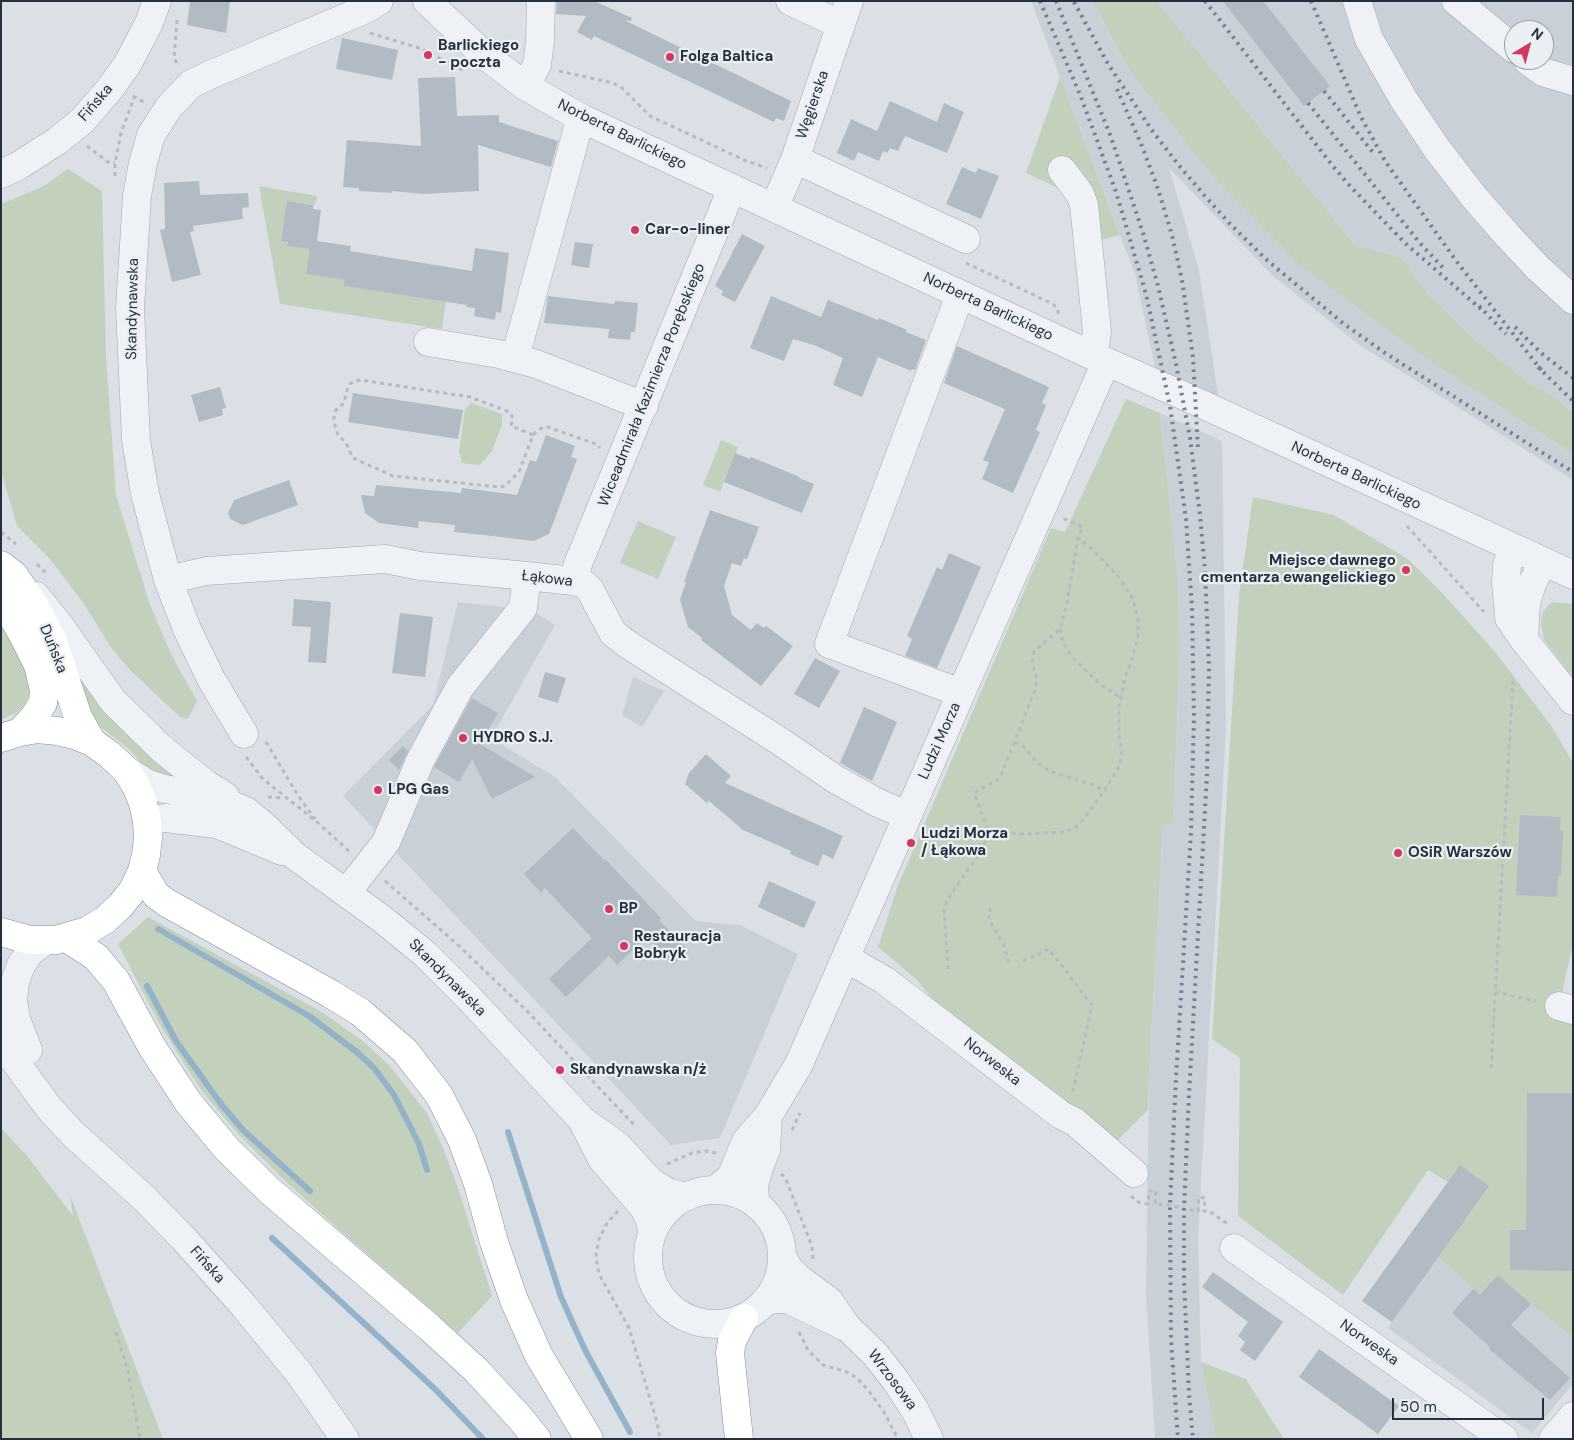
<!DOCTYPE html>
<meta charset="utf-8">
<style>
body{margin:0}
#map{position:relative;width:1574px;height:1440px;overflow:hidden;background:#dbe0e6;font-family:"DM Sans",sans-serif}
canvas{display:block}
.frame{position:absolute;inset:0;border:2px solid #252f3d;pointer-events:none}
.north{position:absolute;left:1504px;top:20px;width:50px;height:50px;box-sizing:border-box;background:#eaeff4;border:1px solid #9ba2ab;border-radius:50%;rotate:37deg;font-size:14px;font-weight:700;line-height:20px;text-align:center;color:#252f3d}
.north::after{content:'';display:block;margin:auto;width:18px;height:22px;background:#d4385c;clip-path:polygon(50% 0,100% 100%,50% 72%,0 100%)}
.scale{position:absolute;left:1392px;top:1398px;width:152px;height:22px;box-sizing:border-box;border:2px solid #252f3d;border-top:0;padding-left:6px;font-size:15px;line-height:18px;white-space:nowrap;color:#252f3d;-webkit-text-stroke:4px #eaeff4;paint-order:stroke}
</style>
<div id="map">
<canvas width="1574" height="1440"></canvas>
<div class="frame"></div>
<div class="north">N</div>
<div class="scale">50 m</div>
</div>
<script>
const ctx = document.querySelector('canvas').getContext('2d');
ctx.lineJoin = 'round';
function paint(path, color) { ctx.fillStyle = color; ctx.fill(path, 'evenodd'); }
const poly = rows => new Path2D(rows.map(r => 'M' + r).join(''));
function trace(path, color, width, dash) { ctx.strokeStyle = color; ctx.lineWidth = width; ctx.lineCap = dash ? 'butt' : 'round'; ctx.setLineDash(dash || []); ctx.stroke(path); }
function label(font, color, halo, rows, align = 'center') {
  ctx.font = font + ' "DM Sans",sans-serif'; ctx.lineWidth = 4.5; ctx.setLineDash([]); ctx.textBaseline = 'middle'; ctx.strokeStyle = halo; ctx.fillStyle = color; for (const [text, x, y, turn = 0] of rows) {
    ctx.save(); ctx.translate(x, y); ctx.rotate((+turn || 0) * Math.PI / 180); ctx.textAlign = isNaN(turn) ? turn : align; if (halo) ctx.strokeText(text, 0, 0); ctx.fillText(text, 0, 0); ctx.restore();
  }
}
paint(poly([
 [1031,1,1093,1,1128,68,1440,368,1573,454,1573,480,1358,344,1272,275,1169,168,1199,270,1221,414,1159,385,1135,274],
 [1157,1,1573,1,1573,412,1558,400,1527,381,1474,339,1429,295,1402,258,1355,245],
 [1514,30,1544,30,1544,60,1514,60],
 [1160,413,1222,441,1226,728,1198,1238,1201,1362,1216,1439,1155,1439,1146,1294,1149,1074,1163,826,1173,823,1180,648,1178,582],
 [458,602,531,610,555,625,491,738,555,777,696,921,740,925,798,954,720,1138,671,1145,343,796,433,705],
 [633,677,664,691,642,727,622,715],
 [1438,1256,1531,1304,1573,1338,1573,1384,1532,1433,1388,1328]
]), '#c9d0d8');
paint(poly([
 [1093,1,1157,1,1355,245,1402,258,1429,295,1474,339,1527,381,1558,400,1573,412,1573,454,1440,368,1301,266,1210,173,1128,68],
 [1060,77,1120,235,1092,242,1081,203,1058,188,1026,173],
 [68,169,102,191,106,356,116,495,150,605,172,656,197,701,188,719,180,717,131,671,112,649,84,604,50,559,17,526,1,471,1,204,44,186],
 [259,186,317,196,315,205,287,201,287,245,311,245,307,274,345,280,345,286,446,301,442,329,280,304],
 [1126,399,1160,413,1178,582,1180,648,1173,823,1163,826,1149,1074,1148,1110,1115,1143,950,1021,918,981,878,947,897,888,1051,528,1065,532],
 [471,403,502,414,502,425,492,451,480,465,462,463,459,451,465,409],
 [721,440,738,447,720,492,703,485],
 [1253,497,1334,515,1408,559,1445,596,1497,654,1552,727,1573,763,1573,944,1561,997,1573,1018,1573,1338,1531,1304,1488,1302,1438,1256,1448,1182,1428,1170,1343,1295,1238,1216,1240,1058,1212,1039,1239,595],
 [638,521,676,537,658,579,620,563],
 [1552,602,1573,604,1573,677,1544,640,1541,624,1543,611],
 [1,611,23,650,31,691,25,704,17,712,1,720],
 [71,664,190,781,152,775,129,749,99,726,85,708],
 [148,917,322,1012,364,1042,389,1065,427,1113,444,1150,458,1188,492,1296,458,1333,336,1227,280,1176,237,1133,201,1090,160,1025,118,944],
 [1,1128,28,1157,73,1216,70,1195,163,1439,1,1439],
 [1201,1362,1246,1379,1284,1439,1216,1439]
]), '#c3d1bc');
trace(poly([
 [158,929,309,1016,358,1053,374,1068,394,1095,419,1144,427,1170],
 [147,986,176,1041,221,1104,243,1130,310,1191],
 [508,1132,561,1297,585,1350,630,1432],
 [272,1238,436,1390,483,1439]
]), '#94b2c9', 6);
paint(poly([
 [190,1,230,1,226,33,187,25],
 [557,1,594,1,632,18,631,21,624,20,791,101,784,121,776,118,774,122,594,36,592,40,577,32,586,16,556,14],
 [1223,1,1263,1,1330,86,1304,106],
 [342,38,398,50,392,80,336,69],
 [455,77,457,116,499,115,499,122,558,141,551,167,478,145,479,191,423,194,392,191,392,193,359,191,359,188,343,187,347,140,421,146,418,78],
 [890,101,937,122,944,103,964,112,947,153,905,136,898,151,890,148,887,153,883,151,879,161,858,152,854,161,837,153,851,119,877,131],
 [962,167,976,173,978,168,999,176,981,219,946,204],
 [199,181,200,195,248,193,249,207,242,208,243,219,193,226,194,231,190,232,201,275,172,282,160,230,165,229,164,183],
 [287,201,313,205,313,209,321,210,317,241,351,246,350,251,472,271,475,248,509,253,501,313,496,312,495,320,474,316,475,308,466,307,467,305,344,286,345,280,306,274,310,249,287,246,288,242,281,241],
 [742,234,765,246,735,302,721,295,723,291,715,286],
 [575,242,593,244,589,268,571,265],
 [548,296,614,304,615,301,638,303,635,332,631,332,630,340,608,338,609,329,544,323],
 [771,296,821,317,828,300,878,320,879,318,907,330,906,332,926,340,915,370,912,369,911,371,878,357,862,397,833,385,843,358,814,345,793,339,784,361,750,348],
 [957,346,1049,387,1042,403,1046,405,1036,430,1040,432,1013,493,982,479,989,462,983,460,1005,409,944,383],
 [220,387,226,408,222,409,223,415,199,422,191,395],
 [353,393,463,410,458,439,348,422],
 [546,435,575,446,571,457,577,459,549,534,534,541,484,535,454,532,455,525,419,521,418,528,379,523,365,513,361,495,374,496,376,485,461,493,462,488,517,495,530,460,536,462],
 [735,453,750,459,751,457,800,477,799,478,814,484,802,513,724,482],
 [289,480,298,505,243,525,230,519,228,513,234,500],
 [710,510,759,527,747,559,744,558,741,566,732,563,724,586,732,615,751,630,757,623,764,628,766,626,793,646,761,686,701,640,702,638,688,627,680,600,686,582,684,582],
 [949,553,981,567,937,668,905,656,912,639,907,636,937,567,942,570],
 [294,599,331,602,326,663,308,662,311,627,292,626],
 [400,613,433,617,425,677,392,673],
 [815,658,840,671,819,708,794,694],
 [545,672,566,678,558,703,538,697],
 [472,698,498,713,480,744,535,777,492,799,472,759,459,782,434,767],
 [864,707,897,722,872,781,840,763],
 [403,746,408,751,399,770,389,760],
 [706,754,731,776,725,783,843,836,833,859,823,854,818,866,790,854,791,851,743,830,708,800,708,804,685,784,689,773],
 [1520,815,1561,817,1560,831,1563,831,1561,877,1558,876,1557,897,1516,895],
 [573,828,604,860,605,859,661,918,659,920,689,951,673,965,647,937,617,965,609,956,566,997,549,979,592,938,545,888,541,893,524,874],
 [769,881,816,902,804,928,758,907],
 [1527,1093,1573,1093,1573,1271,1510,1270,1510,1230,1526,1230],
 [1460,1165,1489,1186,1392,1322,1362,1301],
 [1213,1272,1283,1322,1255,1361,1240,1350,1245,1342,1238,1336,1248,1322,1202,1287],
 [1498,1275,1531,1304,1511,1325,1570,1378,1550,1400,1489,1349,1490,1347,1452,1313,1473,1289,1480,1295],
 [1319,1349,1399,1406,1378,1434,1299,1377]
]), '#b2bac3');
const minor = poly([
 [427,1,483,54,525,86,583,119,1091,355,1182,395,1573,575],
 [790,1,841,25],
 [1357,1,1369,39,1404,100,1437,149,1474,197,1508,236,1538,268,1573,300],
 [1456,1,1514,49],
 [1527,60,1543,72,1573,81],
 [525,86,537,65,540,41,541,1],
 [795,159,966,239],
 [1062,170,1080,194,1084,205,1097,331,1095,345,1091,355],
 [1,174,18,166,57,141,82,121,108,91,127,65,149,23,157,1],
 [774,208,795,159,849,1],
 [960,295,829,644,961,693],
 [428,342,499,354,536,364,644,406],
 [515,358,577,131,583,119],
 [1513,548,1507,565,1506,582,1509,618,1524,640,1573,701],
 [168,580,206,571,385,559,420,566,527,576,573,581,584,584,590,590,613,633,627,644,778,740,835,779,878,803,907,815],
 [573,581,578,564,732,188],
 [36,596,60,626,113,701,162,749,206,784,225,796],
 [1524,639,1526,603,1532,584,1543,561],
 [244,734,211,679,187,629,168,580,145,494,136,440,130,308,137,196,143,163,151,135,169,107,191,84,212,74,366,9,379,1],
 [126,770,148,784,165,789,218,799,246,811,263,825,295,856,382,919,425,954,470,999,583,1121,617,1145,650,1181,669,1193,686,1197],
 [147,821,165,818,217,824,282,851],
 [347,892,386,842,395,821,420,761,460,687,523,608,527,576],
 [846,958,884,980,1061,1115,1075,1122,1134,1173],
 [1559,1006,1573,1010],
 [1,1029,11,1056,49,1108,72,1133,145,1199,183,1238,244,1306,299,1373,345,1439],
 [28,1050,16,1019,13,1000,15,982,21,965,31,951,45,941],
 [584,1124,602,1159,645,1209,650,1221,652,1232],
 '648 1257a67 67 0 1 1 134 0a67 67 0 1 1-134 0Z',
 [715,1190,731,1177,746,1141,768,1116,799,1064,1106,362],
 [757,1205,755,1198,754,1186,759,1168,766,1150,768,1116],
 [1234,1248,1504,1439],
 [783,1258,789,1269,798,1278,829,1301,847,1327,875,1354,896,1381,915,1410,929,1439],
 [768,1300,779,1299,789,1300,844,1326],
 [1553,1439,1573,1416]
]);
const highway = poly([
 [1,565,14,575,35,607,52,639,78,717,92,742],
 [1,597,23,635,38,665,44,690,43,703,34,717,20,732],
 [1,738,20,732,38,729,57,731,75,735,92,742,110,755,126,770,136,786,143,803,147,821,148,838,146,855,142,871,133,890,120,906,105,920,87,931,56,940,30,940,1,932],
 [142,871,156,895,167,903,331,994,360,1012,405,1051,439,1095,462,1140,478,1184,494,1242,514,1300,539,1356,589,1439],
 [67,938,96,957,116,981,152,1047,188,1102,226,1148,270,1191,430,1328,476,1370,520,1418,537,1439],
 [739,1439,730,1353,732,1341,744,1318]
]);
trace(minor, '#a1a7b0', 29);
trace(highway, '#828f9e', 29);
trace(poly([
 [177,20,174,59,179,65],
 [370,33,422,49,466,72],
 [559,71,613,83,622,88,650,116,744,160,767,168],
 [133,96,145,103],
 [87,146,108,162,115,163],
 [115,176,115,163,121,133,134,98],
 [966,263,1053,304,1058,310,1058,315],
 [533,435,511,426,513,419,511,414,507,411,470,397,361,380,355,381,350,384,347,390,344,403,336,410,334,415,334,422,338,435,346,443,353,458,393,476,499,487,505,486,519,472,533,435,537,431,544,427,548,427,596,444,600,448],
 [1407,526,1484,612],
 [1,532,16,544],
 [37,564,47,574],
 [1060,629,1063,643,1072,657,1100,684,1121,698],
 [266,742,297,794,315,819],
 [1015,742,1024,747,1036,761,1049,771,1094,785,1104,791],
 [246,757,263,779,317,822,350,852],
 [268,797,284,798],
 [988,830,1022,834,1064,832,1075,828,1083,820,1104,791,1120,765,1122,751,1119,739,1119,706,1126,675,1133,657,1138,635,1138,620,1133,599,1117,575,1095,552,1079,538],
 [385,881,458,945,528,1012,636,1127],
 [991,908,988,913,990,921,1004,946,1010,965],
 [1023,961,1049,949,1092,1005,1072,1095],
 [948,969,944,910,947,900,981,851,987,838,988,830,974,793,1000,778,1036,687,1036,676,1032,662,1034,651,1060,629,1067,603,1078,537,1083,527,1062,518],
 [1495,992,1536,1001],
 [1491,1068,1513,681],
 [792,1130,800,1113],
 [667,1164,692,1153,706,1151,716,1153],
 [781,1174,785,1177,812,1246,813,1259],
 [1131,1196,1140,1203,1148,1204,1149,1191,1156,1191,1155,1204,1170,1205,1184,1209,1198,1211,1199,1197,1205,1198,1204,1211,1209,1211,1229,1225],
 [618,1211,607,1223,599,1239,596,1253,597,1263,599,1274,629,1328,657,1422,660,1439],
 [116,1332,128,1372,140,1439],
 [799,1332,808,1350,823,1365,847,1372,857,1378,868,1390,884,1412,898,1439]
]), '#b6bbc1', 3, [4, 4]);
trace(minor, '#eef1f5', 28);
trace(highway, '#fff', 28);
trace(poly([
 [1040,1,1081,97,1098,143,1116,192,1146,294,1170,406,1186,519,1192,609,1194,716,1191,832,1176,1078,1170,1205,1171,1339,1178,1439],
 [1056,1,1111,137,1144,236,1158,286,1176,364,1190,438,1200,515,1205,570,1209,667,1207,774,1189,1094,1184,1209,1184,1280,1189,1394,1193,1439],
 [1205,1,1332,165,1350,186,1405,243,1482,310],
 [1311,1,1361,117,1385,161,1457,262,1542,371],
 [1074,2,1108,64,1151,129,1177,163,1204,195,1232,226,1268,261,1344,324,1385,353,1573,472],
 [1117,89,1142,146,1158,189,1172,235,1182,280,1193,357,1198,449],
 [1324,91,1375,155],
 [1308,103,1419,242,1446,271],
 [1479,306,1506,334],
 [1515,327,1541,353,1573,378],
 [1538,367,1573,401]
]), '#748191', 4, [2.5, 5]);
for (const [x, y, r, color] of [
 [428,55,5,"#d4385c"],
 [670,57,5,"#d4385c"],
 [635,230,5,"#d4385c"],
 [1406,570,5,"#d4385c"],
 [463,738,5,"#d4385c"],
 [378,790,5,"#d4385c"],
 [911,843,5,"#d4385c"],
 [1398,853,5,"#d4385c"],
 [609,909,5,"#d4385c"],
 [624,946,5,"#d4385c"],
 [560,1070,5,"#d4385c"]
]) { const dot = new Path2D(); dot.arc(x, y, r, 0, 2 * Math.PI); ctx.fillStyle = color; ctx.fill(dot); trace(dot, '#eaeff4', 2); }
label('bold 15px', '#252f3d', '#eaeff4', [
 ["Barlickiego",438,46],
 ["- poczta",438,63],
 ["Folga Baltica",680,57],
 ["Car-o-liner",645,230],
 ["Miejsce dawnego",1396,561,"right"],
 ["cmentarza ewangelickiego",1396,578,"right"],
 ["HYDRO S.J.",473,738],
 ["LPG Gas",388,790],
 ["Ludzi Morza",921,834],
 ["/ Łąkowa",921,851],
 ["OSiR Warszów",1408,853],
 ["BP",619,909],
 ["Restauracja",634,937],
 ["Bobryk",634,954],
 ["Skandynawska n/ż",570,1070]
], 'left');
label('15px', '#252f3d', '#eaeff4', [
 ["Fińska",96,103,-49],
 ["Węgierska",813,105,-71],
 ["Norberta Barlickiego",622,135,26],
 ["Norberta Barlickiego",988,307,25],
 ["Skandynawska",133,309,-89],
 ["Wiceadmirała Kazimierza Porębskiego",652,385,-68],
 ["Norberta Barlickiego",1356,476,25],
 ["Łąkowa",547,579,7],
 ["Duńska",53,649,68],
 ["Ludzi Morza",940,741,-66],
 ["Skandynawska",447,978,45],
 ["Norweska",992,1062,38],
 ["Fińska",207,1265,48],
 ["Norweska",1369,1343,35],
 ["Wrzosowa",892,1380,53]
]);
</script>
